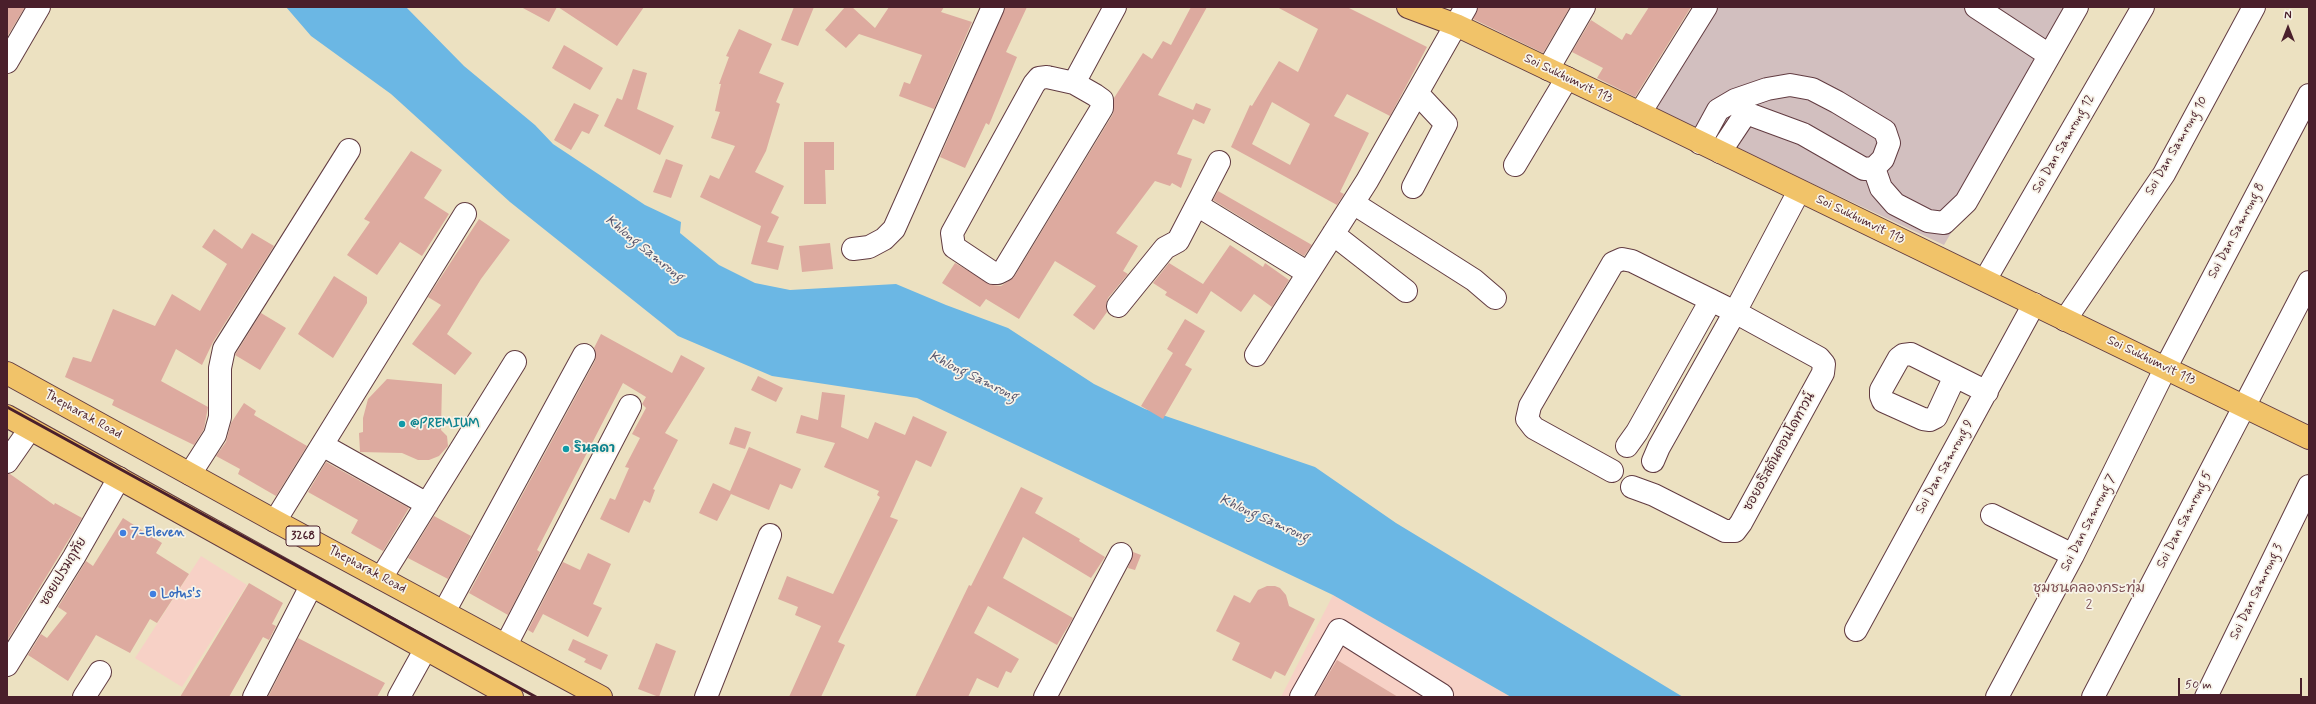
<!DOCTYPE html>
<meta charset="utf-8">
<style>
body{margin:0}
#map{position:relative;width:2316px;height:704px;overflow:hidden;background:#ece1c1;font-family:Mynerve,sans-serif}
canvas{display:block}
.frame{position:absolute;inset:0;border:8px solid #4a1f2b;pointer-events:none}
.north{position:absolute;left:2268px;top:8px;width:40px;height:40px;-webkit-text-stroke:3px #f7f3e8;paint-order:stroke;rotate:0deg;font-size:11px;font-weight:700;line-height:16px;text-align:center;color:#4a1f2b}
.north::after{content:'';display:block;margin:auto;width:14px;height:18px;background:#4a1f2b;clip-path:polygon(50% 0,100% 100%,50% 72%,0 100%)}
.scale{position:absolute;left:2178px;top:678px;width:124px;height:18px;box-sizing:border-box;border:2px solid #4a1f2b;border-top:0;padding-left:5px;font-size:12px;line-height:14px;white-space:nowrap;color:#4a1f2b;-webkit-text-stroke:3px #f7f3e8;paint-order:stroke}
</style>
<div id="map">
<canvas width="2316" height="704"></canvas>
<div class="frame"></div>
<div class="north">N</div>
<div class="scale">50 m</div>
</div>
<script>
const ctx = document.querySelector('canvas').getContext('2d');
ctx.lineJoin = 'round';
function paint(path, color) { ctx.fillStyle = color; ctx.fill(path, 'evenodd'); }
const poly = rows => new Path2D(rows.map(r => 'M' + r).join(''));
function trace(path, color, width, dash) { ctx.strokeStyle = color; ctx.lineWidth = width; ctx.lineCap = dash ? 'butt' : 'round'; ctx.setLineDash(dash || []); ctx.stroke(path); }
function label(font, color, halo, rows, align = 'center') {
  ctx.font = font + ' Mynerve,"Playpen Sans Thai",sans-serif'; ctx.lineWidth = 3.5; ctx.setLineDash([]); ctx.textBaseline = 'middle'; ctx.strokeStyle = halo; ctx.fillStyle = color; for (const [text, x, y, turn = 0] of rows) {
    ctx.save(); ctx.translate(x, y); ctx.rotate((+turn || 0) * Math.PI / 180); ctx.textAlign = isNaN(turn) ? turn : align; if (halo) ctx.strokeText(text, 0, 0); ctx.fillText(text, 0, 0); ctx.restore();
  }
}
paint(poly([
 [201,556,247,585,182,687,135,658],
 [1333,595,1511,697,1281,697]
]), '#f7d1c6');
paint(poly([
 [1713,7,2081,7,1944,245,1807,181,1652,106]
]), '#d2bfbf');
paint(poly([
 [286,7,406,7,464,66,535,125,553,144,645,205,681,222,680,233,719,265,755,283,790,290,896,284,946,305,1008,328,1094,384,1145,409,1315,467,1396,523,1683,697,1511,697,1333,595,917,398,772,376,678,336,510,202,391,94,311,36]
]), '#6bb7e4');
paint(poly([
 [7,7,25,7,7,37],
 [521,7,557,7,549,22],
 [558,7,644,7,617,46],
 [794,7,814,7,798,46,781,40],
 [845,7,852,7,875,28,889,7,944,7,941,12,972,22,934,109,899,96,904,82,910,84,922,55,859,34,846,48,825,30],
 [1005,7,1027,7,1006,52,1017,57,989,125,986,123,965,168,940,157],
 [1191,7,1207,7,1158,95,1193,110,1196,103,1211,109,1204,124,1193,119,1177,154,1192,159,1181,188,1172,183,1170,186,1155,181,1116,233,1138,246,1123,271,1128,274,1108,298,1106,304,1107,312,1094,330,1073,315,1096,286,1055,261,1019,319,986,299,980,307,942,283,955,263,993,285,1001,286,1014,277,1113,114,1114,98,1143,53,1152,59,1163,41,1171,45],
 [1277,7,1347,7,1427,47,1390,116,1347,94,1334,116,1369,133,1340,192,1344,194,1337,205,1231,147,1250,105,1252,106,1279,61,1298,72,1318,29],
 [1272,102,1310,124,1290,165,1252,144],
 [1478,7,1570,7,1543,53,1473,19],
 [1649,7,1691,7,1635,97,1597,78,1603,68,1572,52,1591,20,1622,40,1626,33,1631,35],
 [739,29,772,44,759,73,784,83,776,102,780,104,766,151,755,172,784,186,771,213,779,217,767,242,784,246,778,270,751,264,761,226,700,197,710,175,719,179,735,146,711,138,720,112,715,111,721,84,719,84,729,57,726,56],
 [564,45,603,68,590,90,552,68],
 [633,69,647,73,637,109,674,126,660,155,604,126,617,98,622,100],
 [574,103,599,115,589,134,582,131,571,150,554,140],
 [804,142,834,142,834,170,825,170,826,204,804,204],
 [411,151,442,170,424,198,449,214,422,256,400,242,377,275,347,255,370,222,364,219],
 [666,159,683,165,671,198,653,192],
 [1218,191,1312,245,1304,256,1213,200],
 [479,219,510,240,481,279,447,334,472,353,455,375,412,344,441,305,428,297],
 [214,229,242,249,252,233,274,246,213,342,202,365,176,349,161,381,208,407,204,429,194,445,112,405,114,400,65,377,73,357,91,362,113,309,155,326,172,294,200,311,227,264,202,247],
 [830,243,833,269,802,272,799,246],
 [1230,245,1263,267,1265,263,1289,280,1272,307,1254,294,1241,312,1211,291,1197,314,1165,295,1167,292,1153,283,1169,263,1203,284],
 [334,276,367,297,367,303,333,358,298,334],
 [261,313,286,328,260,370,235,355],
 [1185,319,1205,331,1185,365,1192,369,1163,419,1141,406,1173,353,1167,349],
 [601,334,672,373,681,355,705,368,665,433,678,440,653,489,655,490,650,503,644,500,629,533,600,519,610,498,615,500,629,468,625,467,640,438,632,434,646,408,642,404,646,397,623,383,537,550,540,552,508,615,469,593,595,361,596,354,594,348],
 [758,376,783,388,776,402,751,390],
 [387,379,442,384,441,430,447,436,448,446,439,456,429,460,418,460,402,453,360,452,359,433,363,432,363,418,368,399],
 [822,392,845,395,841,427,868,439,875,422,905,435,913,416,947,432,931,467,916,460,890,517,898,520,838,642,845,645,821,697,789,697,821,626,795,615,798,607,778,599,787,576,833,594,880,497,877,495,879,491,824,467,835,443,796,433,801,415,818,420],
 [244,403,256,411,254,415,307,446,276,496,238,474,240,469,216,456,226,442,231,423],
 [735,427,751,432,745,449,729,444],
 [749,447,801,469,792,489,780,484,769,510,731,494,717,521,699,513,713,483,730,491],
 [326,462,409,508,383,551,351,533,358,520,308,492],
 [7,474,10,474,54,505,55,503,82,518,7,641],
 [1021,487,1043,498,1035,513,1080,539,1079,541,1105,557,1091,578,1023,537,1003,578,1073,618,1057,645,988,606,974,633,1019,659,1011,673,1006,671,998,688,977,678,968,697,915,697,969,585,971,586],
 [434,516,471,536,448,579,408,558],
 [123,518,162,543,156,553,189,574,157,623,150,619,130,653,96,635,68,681,28,655,41,634,47,638,67,613,58,607,86,561,93,566],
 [1133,552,1141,555,1135,570,1128,568],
 [588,553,611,564,593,604,602,608,588,637,543,614,533,633,528,630,563,562,580,570],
 [249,583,283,603,272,624,276,626,269,640,263,637,229,697,180,697],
 [1267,586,1275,586,1280,588,1286,595,1289,606,1315,619,1285,676,1275,671,1271,679,1232,660,1240,643,1216,631,1234,595,1250,603,1258,590],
 [298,638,385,683,377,697,268,697],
 [573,639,608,655,601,670,584,662,586,659,568,650],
 [656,643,676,651,659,697,638,689],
 [1337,660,1398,697,1315,697]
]), '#ddaa9f');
const minor = poly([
 [1976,7,2049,55],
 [7,62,39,7],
 [1548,69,1584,7],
 [1047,77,1074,83,1095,95,1102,100,1102,108,1004,270,998,273,993,273,954,247,952,233,1034,84,1039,78,1047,77],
 [1074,83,1115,7],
 [1640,113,1706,7],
 [1700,143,1718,110,1735,100,1767,89,1790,85,1812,89,1837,102,1885,131,1889,143,1883,159,1874,168,1864,169,1803,134,1746,113,1720,152],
 [1515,165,1567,78],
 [1874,168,1881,188,1895,204,1928,221,1944,223,1966,202,2077,7],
 [1413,187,1446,124,1417,93],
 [1353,203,1474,280,1495,298],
 [1197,205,1308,273],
 [1333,234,1406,291],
 [853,249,869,247,884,239,894,229,993,7],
 [1985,280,2143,7],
 [1118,306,1165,248,1178,241,1219,162],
 [2065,320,2164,174,2254,7],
 [1256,355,1367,181,1466,7],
 [1955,376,1936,417,1930,420,1923,419,1883,401,1881,396,1881,390,1899,358,1903,355,1911,354,1987,392],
 [1627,446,1637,432,1711,300],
 [331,450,427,504],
 [1653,461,1659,447,1735,312,1799,191],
 [7,462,30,429],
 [1612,471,1534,428,1527,419,1530,406,1613,263,1622,259,1632,261,1735,312,1819,358,1824,364,1823,373,1741,523,1735,531,1725,531,1654,495,1632,487],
 [190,474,215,435,220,417,220,368,224,349,349,150],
 [1992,515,2073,555],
 [275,521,465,214],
 [381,578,515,362],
 [444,612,584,355],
 [1856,630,2034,304],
 [506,645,630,406],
 [7,665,74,557,119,478],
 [84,697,100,672],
 [254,697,311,586],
 [399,697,425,650],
 [706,697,770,535],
 [1045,697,1121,554],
 [1301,697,1339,630,1442,695,1441,697],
 [1997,697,2073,555,2166,367,2309,95],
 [2093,697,2309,282],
 [2206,697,2309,486]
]);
const major = poly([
 [1408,7,1456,25,1640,113,2309,438],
 [7,373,275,521,601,697],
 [7,416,512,697]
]);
trace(minor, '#623c42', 24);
trace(major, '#623c42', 24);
trace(minor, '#fff', 22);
trace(major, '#f1c369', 22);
trace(poly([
 [7,407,536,697]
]), '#4a1f2b', 3);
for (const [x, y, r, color] of [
 [402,424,4,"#0f9aa8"],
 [566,449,4,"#0f9aa8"],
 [123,533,4,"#3f7fe0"],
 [153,594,4,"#3f7fe0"]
]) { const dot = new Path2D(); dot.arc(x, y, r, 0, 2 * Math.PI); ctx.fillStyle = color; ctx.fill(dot); trace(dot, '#f7f3e8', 1.5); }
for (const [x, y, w] of [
 [303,536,34]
]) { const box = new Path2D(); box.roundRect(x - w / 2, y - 10, w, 20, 3); ctx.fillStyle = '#f7f3e8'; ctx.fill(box); trace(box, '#4a1f2b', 1); }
label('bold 12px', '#4a1f2b', null, [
 ["3268",303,536]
]);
label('13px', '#4a1f2b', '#f7f3e8', [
 ["Soi Sukhumvit 113",1568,79,26],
 ["Soi Dan Samrong 12",2064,144,-60],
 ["Soi Dan Samrong 10",2177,146,-60],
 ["Soi Sukhumvit 113",1860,220,26],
 ["Soi Dan Samrong 8",2237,231,-62],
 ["Soi Sukhumvit 113",2151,361,26],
 ["Thepharak Road",83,415,29],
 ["ซอยอริสตันคอนโดทาวน์",1780,452,-61],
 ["Soi Dan Samrong 9",1945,467,-61],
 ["Soi Dan Samrong 5",2185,520,-63],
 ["Soi Dan Samrong 7",2089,523,-63],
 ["Thepharak Road",367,570,28],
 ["ซอยเปรมฤทัย",64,572,-59],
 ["Soi Dan Samrong 3",2257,592,-64]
]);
label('bold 13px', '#0d838f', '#f7f3e8', [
 ["@PREMIUM",410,424],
 ["รินลดา",574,449]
], 'left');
label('bold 13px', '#366cbe', '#f7f3e8', [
 ["7-Eleven",131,533],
 ["Lotus's",161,594]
], 'left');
label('italic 14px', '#56546c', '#f7f3e8', [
 ["Khlong Samrong",644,249,39],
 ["Khlong Samrong",973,377,26],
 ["Khlong Samrong",1264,519,24]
]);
label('14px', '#7d5054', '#f7f3e8', [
 ["ชุมชนคลองกระทุ่ม",2089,589],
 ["2",2089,605]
]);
</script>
